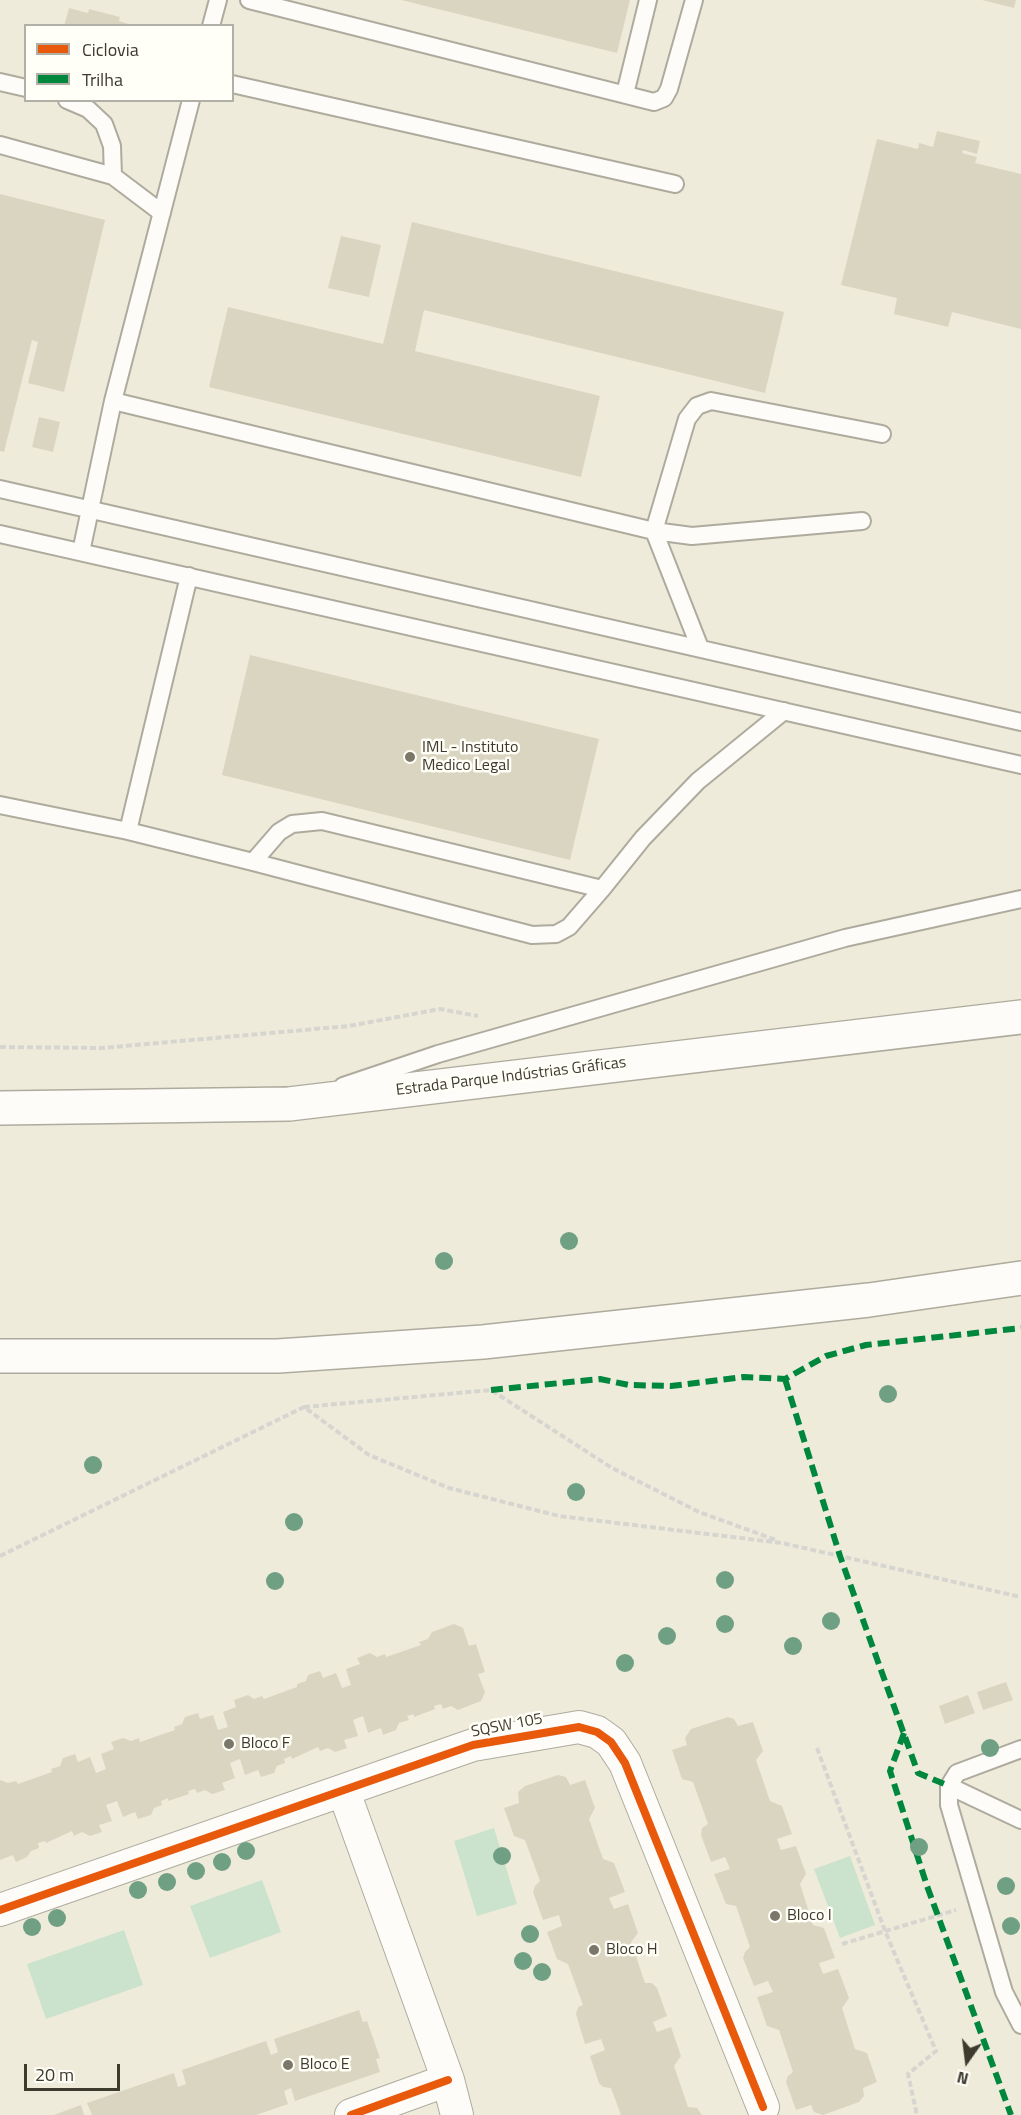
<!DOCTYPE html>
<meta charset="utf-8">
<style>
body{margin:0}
#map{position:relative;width:1021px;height:2115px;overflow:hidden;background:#efebda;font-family:"Titillium Web",sans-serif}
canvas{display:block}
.legend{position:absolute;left:24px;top:24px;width:210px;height:78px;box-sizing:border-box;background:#fffef7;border:2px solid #b1b0a7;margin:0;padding:8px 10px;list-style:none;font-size:18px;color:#3d3a2e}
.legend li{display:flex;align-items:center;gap:12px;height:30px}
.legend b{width:30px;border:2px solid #b1b0a7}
.north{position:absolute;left:937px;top:2031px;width:60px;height:60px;-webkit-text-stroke:4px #fffef7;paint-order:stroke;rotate:194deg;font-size:16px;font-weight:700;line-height:24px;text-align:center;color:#3d3a2e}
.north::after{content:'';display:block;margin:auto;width:21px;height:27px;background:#3d3a2e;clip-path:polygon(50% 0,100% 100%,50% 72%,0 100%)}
.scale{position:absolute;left:24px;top:2064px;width:96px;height:27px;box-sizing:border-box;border:3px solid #3d3a2e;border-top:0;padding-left:8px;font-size:18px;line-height:21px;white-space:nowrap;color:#3d3a2e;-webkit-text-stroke:4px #fffef7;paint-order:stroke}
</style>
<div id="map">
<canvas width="1021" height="2115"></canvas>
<ul class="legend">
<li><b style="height:8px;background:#e8590c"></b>Ciclovia</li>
<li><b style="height:8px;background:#00873e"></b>Trilha</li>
</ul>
<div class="north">N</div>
<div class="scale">20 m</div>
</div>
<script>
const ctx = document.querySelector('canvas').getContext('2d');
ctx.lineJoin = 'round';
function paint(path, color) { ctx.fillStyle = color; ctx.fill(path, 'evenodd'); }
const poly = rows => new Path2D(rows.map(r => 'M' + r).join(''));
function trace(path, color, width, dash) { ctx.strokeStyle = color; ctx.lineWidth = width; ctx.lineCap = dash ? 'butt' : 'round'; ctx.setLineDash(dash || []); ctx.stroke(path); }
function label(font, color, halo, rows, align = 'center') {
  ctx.font = font + ' "Titillium Web",sans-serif'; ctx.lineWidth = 5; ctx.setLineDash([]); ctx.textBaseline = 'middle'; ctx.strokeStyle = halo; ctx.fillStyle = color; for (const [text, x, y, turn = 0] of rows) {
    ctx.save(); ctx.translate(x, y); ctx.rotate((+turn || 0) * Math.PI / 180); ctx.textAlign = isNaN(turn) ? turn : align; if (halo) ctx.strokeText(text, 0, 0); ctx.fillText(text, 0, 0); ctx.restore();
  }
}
paint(poly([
 [494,1828,517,1904,477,1916,454,1841],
 [850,1856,875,1925,840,1938,814,1869],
 [262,1880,281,1932,210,1958,190,1906],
 [124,1930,143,1985,46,2019,27,1964]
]), '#cbe2cc');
paint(poly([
 [401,0,630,0,617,53],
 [982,0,1016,0,1014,8],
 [69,8,88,13,89,9,120,17,119,21,135,26,64,26],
 [937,131,980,141,977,154,963,150,962,153,977,157,975,163,1021,174,1021,329,952,312,948,327,894,314,897,298,841,285,877,139,918,149,919,143,933,147],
 [0,194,105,220,64,392,28,383,38,342,32,340,4,452,0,451],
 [412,222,784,312,765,393,424,310,415,351,600,396,581,477,209,387,228,307,383,344],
 [341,236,381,245,369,297,328,288],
 [39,417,60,422,53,452,32,447],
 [250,655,599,739,570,860,222,775],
 [454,1624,463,1628,469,1646,476,1644,485,1672,478,1674,485,1692,481,1701,458,1710,451,1706,443,1709,441,1704,434,1706,435,1709,414,1717,414,1714,407,1716,409,1720,399,1723,396,1730,383,1735,381,1728,368,1733,363,1716,353,1720,358,1736,344,1740,347,1748,335,1752,328,1748,320,1751,318,1747,292,1759,291,1756,284,1759,285,1763,277,1766,274,1773,261,1777,258,1770,245,1775,240,1759,230,1763,235,1778,222,1783,225,1790,212,1794,205,1790,197,1793,195,1789,188,1791,189,1794,168,1801,168,1798,161,1801,162,1805,154,1808,151,1815,138,1819,135,1812,123,1817,117,1801,106,1805,112,1821,99,1825,102,1832,90,1836,82,1832,74,1836,72,1831,46,1843,45,1841,38,1843,39,1848,31,1851,27,1857,16,1862,13,1855,0,1860,0,1780,8,1783,16,1781,18,1784,52,1772,51,1769,60,1766,63,1758,75,1754,78,1762,90,1757,96,1773,106,1769,101,1754,114,1749,111,1742,123,1738,131,1741,139,1738,140,1742,175,1730,174,1727,182,1724,185,1717,198,1713,200,1719,213,1715,218,1730,228,1727,223,1712,236,1707,234,1700,248,1695,254,1699,262,1696,264,1699,297,1687,297,1684,306,1681,308,1675,320,1671,323,1678,336,1673,342,1688,351,1685,346,1669,360,1664,357,1658,370,1653,377,1657,385,1654,386,1657,421,1645,419,1642,428,1639,432,1632],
 [1006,1682,1013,1700,983,1710,977,1692],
 [968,1695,975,1713,945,1724,939,1706],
 [728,1717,734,1719,738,1726,753,1722,763,1751,756,1760,770,1801,782,1806,792,1834,777,1839,781,1850,796,1846,806,1874,800,1884,813,1925,824,1928,835,1958,819,1963,823,1974,838,1969,849,1998,842,2008,855,2049,867,2053,877,2082,863,2088,864,2096,859,2102,823,2115,814,2112,811,2105,796,2110,786,2082,788,2076,793,2072,779,2030,767,2026,757,1997,773,1992,768,1981,754,1986,743,1958,745,1952,750,1947,736,1906,726,1904,714,1874,730,1869,725,1857,711,1862,701,1835,702,1828,708,1824,693,1782,682,1779,672,1750,687,1745,685,1738,691,1729],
 [558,1775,566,1777,570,1785,585,1780,595,1808,589,1819,603,1859,614,1863,625,1892,609,1898,614,1909,628,1904,638,1933,631,1942,645,1983,652,1983,657,1988,667,2016,653,2022,657,2032,671,2027,681,2056,674,2066,688,2107,697,2108,702,2115,621,2115,611,2088,603,2087,599,2083,590,2056,605,2050,601,2039,585,2044,576,2014,578,2007,583,2005,568,1964,557,1959,547,1932,562,1926,559,1915,543,1920,533,1892,535,1886,540,1881,525,1840,514,1836,504,1808,519,1803,518,1792,525,1786],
 [359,2010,363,2022,367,2021,380,2058,376,2059,380,2072,295,2101,291,2088,284,2091,288,2104,256,2115,92,2115,87,2103,174,2073,178,2087,186,2084,182,2070,266,2041,271,2055,278,2052,274,2039],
 [81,2105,84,2115,54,2115]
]), '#dad5c0');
const lane = poly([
 [249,0,654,102,664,98,669,89,694,0],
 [211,26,218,0],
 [0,82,26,88],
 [232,84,675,184],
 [625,94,648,0],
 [0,145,113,176,112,146,104,124,88,109,67,100],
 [113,176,162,213],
 [113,401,654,531,692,536,862,521],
 [0,489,1021,722],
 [0,534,1021,765],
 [81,552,113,401,191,100],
 [700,648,654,531,687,419,697,406,711,401,882,434],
 [0,805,128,831,253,862,532,935,556,934,569,927,602,889],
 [128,831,189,576],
 [253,862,279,832,292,824,322,821,602,889,643,838,698,781,784,711],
 [343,1086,438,1054,845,938,1021,899],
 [1021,1749,957,1773,949,1786,949,1805,1004,1992,1021,2025],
 [949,1786,1021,1820]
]);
const street = poly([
 [344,1792,448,2080,457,2115],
 [0,1910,473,1745,579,1727,597,1732,611,1742,625,1763,763,2107],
 [351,2115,448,2080]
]);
const primary = poly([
 [0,1108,289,1104,1021,1017],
 [0,1356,278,1356,483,1342,869,1300,1021,1278]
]);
trace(lane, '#aeab9e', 20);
trace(street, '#aeab9e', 34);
trace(primary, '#aeab9e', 36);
trace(poly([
 [0,1047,102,1048,349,1026,440,1009,478,1016],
 [304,1407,491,1390,612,1468,699,1512,776,1540],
 [0,1556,304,1407,369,1455,449,1488,559,1516,782,1543,1021,1597],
 [817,1748,885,1931,936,2051,908,2074,917,2115],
 [842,1944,956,1910]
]), '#d6d5d0', 4, [6, 3]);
trace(lane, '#fdfcf9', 16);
trace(street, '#fdfcf9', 32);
trace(primary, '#fdfcf9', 33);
trace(poly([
 [785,1379,840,1556,918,1773,949,1786],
 [491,1390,600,1379,629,1385,671,1386,744,1377,785,1379,826,1356,866,1345,1021,1328],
 [904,1733,890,1771,927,1886,1011,2115]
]), '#00873e', 6, [12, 6]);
trace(poly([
 [0,1910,473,1745,579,1727,597,1732,611,1742,625,1763,763,2107],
 [351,2115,448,2080]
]), '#e8590c', 8);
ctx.fillStyle = '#6fa084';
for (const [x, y] of [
 [569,1241],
 [444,1261],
 [888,1394],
 [93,1465],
 [576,1492],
 [294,1522],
 [725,1580],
 [275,1581],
 [831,1621],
 [725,1624],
 [667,1636],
 [793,1646],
 [625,1663],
 [990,1748],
 [919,1847],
 [246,1851],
 [502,1856],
 [222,1862],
 [196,1871],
 [167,1882],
 [1006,1886],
 [138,1890],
 [57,1918],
 [1011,1926],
 [32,1927],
 [530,1934],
 [523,1961],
 [542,1972]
]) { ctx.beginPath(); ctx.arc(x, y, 9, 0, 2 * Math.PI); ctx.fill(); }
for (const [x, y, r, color] of [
 [410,757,6,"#7b786a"],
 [229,1744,6,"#7b786a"],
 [775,1916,6,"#7b786a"],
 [594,1950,6,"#7b786a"],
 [288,2065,6,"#7b786a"]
]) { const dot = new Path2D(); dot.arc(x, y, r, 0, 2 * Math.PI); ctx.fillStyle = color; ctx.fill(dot); trace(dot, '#fffef7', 2); }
label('16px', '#3d3a2e', '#fffef7', [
 ["IML - Instituto",422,748],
 ["Medico Legal",422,766],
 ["Bloco F",241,1744],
 ["Bloco I",787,1916],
 ["Bloco H",606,1950],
 ["Bloco E",300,2065]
], 'left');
label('16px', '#3d3a2e', '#fffef7', [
 ["Estrada Parque Indústrias Gráficas",511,1077,-7],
 ["SQSW 105",507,1726,-11]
]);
</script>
